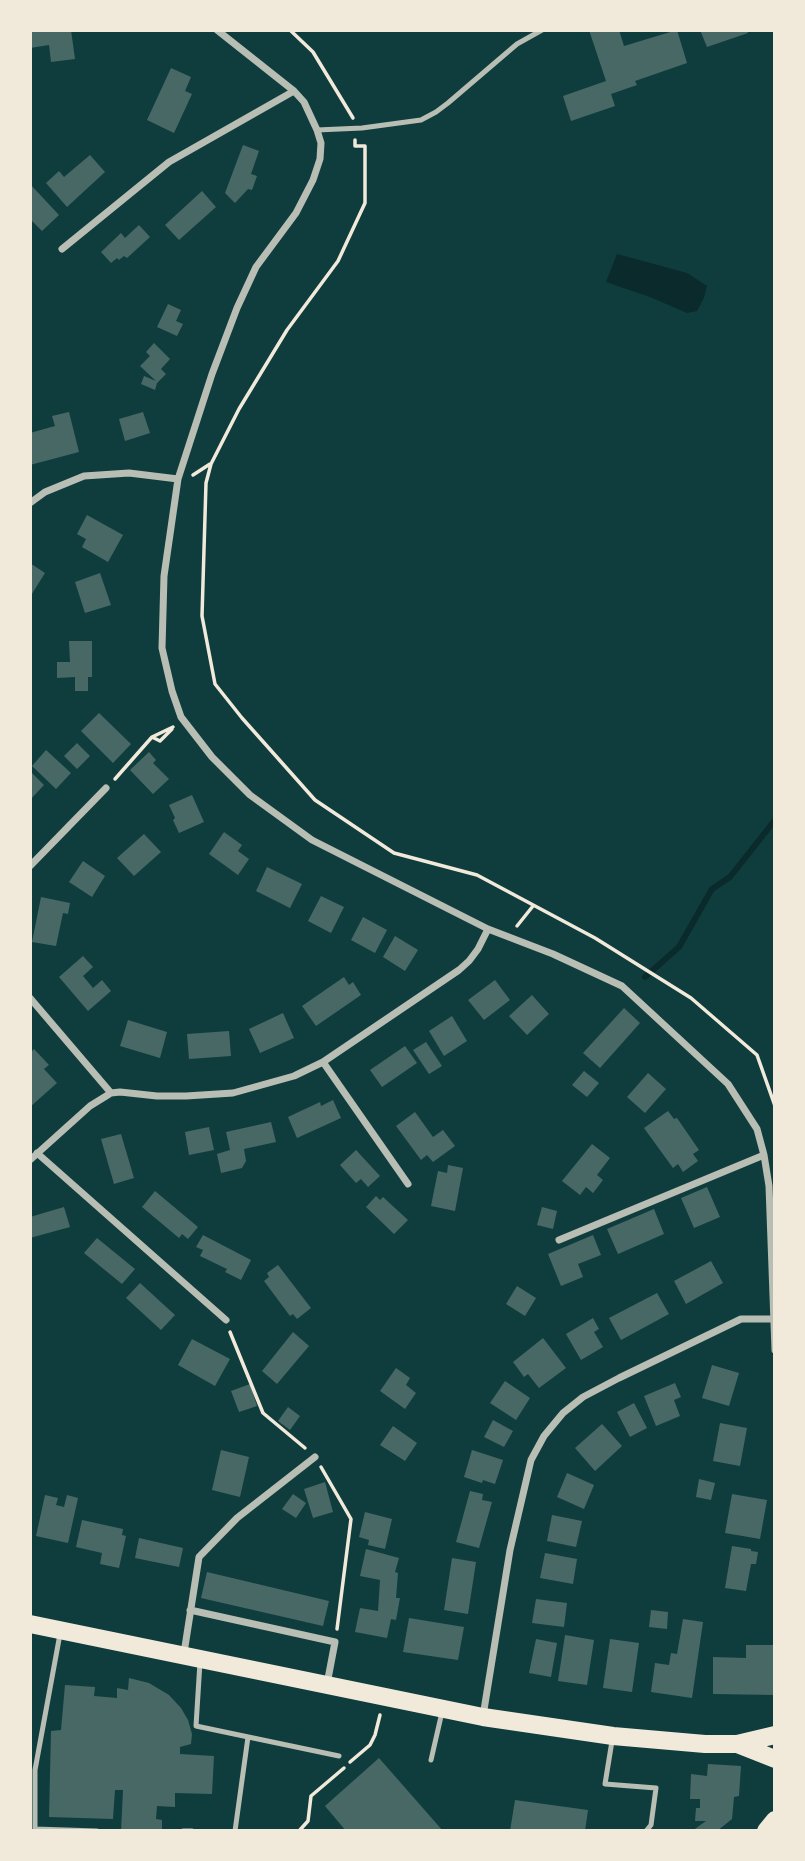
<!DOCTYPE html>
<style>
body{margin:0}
#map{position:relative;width:805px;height:1861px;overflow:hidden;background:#0f3d3e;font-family:Literata,serif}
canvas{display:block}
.frame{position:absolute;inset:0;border:32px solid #f1e9da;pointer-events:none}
</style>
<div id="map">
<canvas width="805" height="1861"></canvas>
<div class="frame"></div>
</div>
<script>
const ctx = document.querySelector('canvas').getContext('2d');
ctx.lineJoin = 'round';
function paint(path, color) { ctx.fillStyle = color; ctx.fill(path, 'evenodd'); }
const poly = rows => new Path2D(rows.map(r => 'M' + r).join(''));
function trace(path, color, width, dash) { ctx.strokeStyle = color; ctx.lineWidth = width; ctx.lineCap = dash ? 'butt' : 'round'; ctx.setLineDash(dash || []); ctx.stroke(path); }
paint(poly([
 [617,254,687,273,707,286,704,298,697,311,687,313,650,297,606,282]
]), '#0a2a2b');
trace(poly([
 [645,977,679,947,712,889,730,877,775,820]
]), '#0a2a2b', 6);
paint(poly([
 [30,30,71,30,75,59,51,62,49,45,30,48],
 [589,30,619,30,624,46,677,30,687,63,635,81,637,85,611,94,615,106,571,121,563,96,606,81],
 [700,30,747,30,748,33,707,47],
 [171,68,191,77,185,91,192,94,174,133,147,120],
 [243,145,259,151,251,174,257,176,252,190,248,189,235,203,225,193],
 [90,155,105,172,67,207,46,183,59,171,64,177],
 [30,184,59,215,42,231,32,221,30,223],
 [202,191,216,207,179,240,165,225],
 [139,225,150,237,127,258,124,256,119,260,117,258,111,263,101,252,121,233,125,238],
 [168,304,181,310,176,321,183,324,177,336,157,327],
 [154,343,170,359,161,369,166,374,157,383,155,390,141,384,144,376,156,381,140,366,150,356,146,352],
 [69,412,79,452,30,465,30,433,55,426,52,416],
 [143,412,150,433,125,441,119,419],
 [87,515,123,535,108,562,82,547,86,539,77,534],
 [30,563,45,573,30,597],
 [100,573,111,605,85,613,75,582],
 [69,641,92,641,92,677,88,677,88,691,75,691,75,677,57,678,57,662,70,662],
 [99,713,131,744,113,763,81,731],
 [77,743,90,756,77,769,64,756],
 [46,750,71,773,56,789,32,766],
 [149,752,156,760,153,763,169,779,153,794,130,770],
 [30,771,44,785,30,800],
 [192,795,204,822,179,833,173,820,175,818,169,805],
 [224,832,242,845,238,851,249,859,238,875,209,854],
 [144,834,161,852,134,876,117,858],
 [83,861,105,876,92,897,69,882],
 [267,867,302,884,290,908,256,891],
 [321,896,344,907,331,933,308,921],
 [41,897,70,903,68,914,63,913,56,946,32,942],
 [363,917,387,930,375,953,351,940],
 [395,936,418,950,405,971,383,957],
 [83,956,93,967,83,976,93,988,102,980,111,991,88,1011,59,977],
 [344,977,349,985,353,982,361,995,316,1026,302,1006],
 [495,980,510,1000,484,1020,468,1000],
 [532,995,549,1014,527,1035,509,1016],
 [624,1008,640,1023,600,1068,583,1053],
 [283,1013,294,1038,260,1053,249,1029],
 [452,1016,467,1041,444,1056,429,1031],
 [128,1020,167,1032,160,1058,120,1046],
 [229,1031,231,1056,189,1059,187,1034],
 [426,1042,442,1066,429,1074,413,1050],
 [405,1046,417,1063,382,1087,370,1070],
 [34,1049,49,1065,44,1069,57,1083,30,1107,30,1053],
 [584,1071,599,1083,587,1097,572,1085],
 [648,1073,666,1089,645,1113,627,1097],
 [333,1100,341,1118,297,1138,288,1117,320,1102,321,1106],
 [668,1111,674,1119,677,1118,699,1150,693,1154,698,1161,683,1172,678,1164,673,1168,644,1128],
 [415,1112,433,1137,443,1130,455,1146,433,1162,427,1155,421,1160,396,1126],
 [271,1122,276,1142,244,1149,246,1161,242,1168,221,1173,217,1154,230,1150,226,1132],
 [209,1127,214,1150,189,1155,185,1132],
 [121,1134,134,1178,114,1184,101,1139],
 [592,1144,610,1158,597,1175,603,1180,593,1193,586,1187,580,1195,562,1181],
 [356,1150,380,1176,368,1187,361,1179,356,1183,340,1165],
 [448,1165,463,1168,455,1211,431,1206,438,1171,447,1173],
 [707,1187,720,1217,694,1228,681,1198],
 [155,1191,198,1227,188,1239,182,1234,179,1238,142,1207],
 [376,1196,380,1200,383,1197,408,1220,394,1234,366,1207],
 [64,1207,70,1227,30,1238,30,1217],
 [542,1207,557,1211,553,1229,537,1225],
 [654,1209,664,1234,618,1254,607,1229],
 [203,1235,251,1260,241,1280,225,1272,227,1269,200,1256,203,1250,196,1247],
 [593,1235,601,1255,578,1264,583,1277,561,1286,548,1254],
 [97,1238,135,1269,122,1284,84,1253],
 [711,1261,723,1283,686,1304,674,1281],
 [278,1265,311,1308,297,1319,293,1314,290,1316,264,1281,269,1277,267,1273],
 [140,1283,175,1315,161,1330,126,1298],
 [517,1286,536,1298,525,1316,506,1304],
 [657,1293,669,1314,621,1340,609,1318],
 [593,1318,599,1329,594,1332,603,1347,581,1360,566,1334],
 [293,1332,309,1346,277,1384,262,1371],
 [543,1338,566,1368,539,1388,528,1374,524,1377,513,1362],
 [192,1339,230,1359,215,1386,178,1365],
 [712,1365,739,1373,729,1406,702,1398],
 [396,1368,410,1378,406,1385,416,1393,405,1409,380,1391],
 [505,1381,530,1398,516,1420,490,1403],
 [675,1383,681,1397,674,1400,680,1416,656,1426,644,1396],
 [250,1384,257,1406,239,1412,231,1391],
 [634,1403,647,1428,630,1437,617,1412],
 [288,1407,300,1416,290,1430,278,1421],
 [493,1420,513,1431,504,1447,484,1437],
 [720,1423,747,1428,740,1466,713,1461],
 [602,1424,622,1446,595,1471,575,1448],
 [393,1426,417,1443,405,1461,380,1445],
 [221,1450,249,1457,240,1497,212,1490],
 [472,1450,503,1460,495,1484,483,1480,482,1483,464,1477],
 [567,1473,594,1485,584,1509,557,1497],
 [699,1479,715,1483,711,1500,696,1497],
 [325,1482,333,1512,313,1518,304,1489],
 [470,1491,483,1494,482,1500,492,1502,479,1548,456,1542],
 [293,1494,306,1503,296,1518,282,1509],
 [732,1494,767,1500,760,1539,725,1533],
 [45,1495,58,1498,56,1505,64,1507,67,1495,78,1498,68,1543,36,1536],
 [365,1512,392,1519,385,1549,368,1545,369,1540,359,1537],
 [552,1515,582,1521,576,1547,547,1541],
 [82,1520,123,1529,122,1535,126,1536,119,1568,100,1564,102,1553,76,1547],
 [139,1538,183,1548,179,1567,135,1558],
 [732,1546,751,1549,751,1551,758,1552,756,1564,751,1564,746,1591,725,1588],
 [366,1549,399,1558,395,1572,398,1573,396,1598,400,1598,396,1620,391,1619,387,1638,355,1632,360,1608,378,1611,380,1580,360,1576],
 [545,1553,577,1559,573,1584,540,1578],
 [452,1558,476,1562,468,1614,444,1610],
 [207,1572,329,1601,323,1626,201,1598],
 [536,1599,567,1603,564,1627,532,1623],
 [651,1610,668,1612,667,1629,649,1627],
 [409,1618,464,1627,458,1660,403,1652],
 [683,1619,703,1622,692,1698,651,1692,655,1663,669,1665,671,1653,677,1654],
 [565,1635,594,1640,587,1685,558,1681],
 [536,1639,557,1643,551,1677,529,1673],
 [610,1639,639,1643,632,1692,603,1688],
 [746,1645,775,1645,775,1695,713,1694,713,1657,746,1658],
 [129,1678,149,1683,169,1695,181,1708,188,1720,192,1734,191,1744,180,1747,180,1754,214,1756,212,1794,175,1793,175,1807,157,1806,156,1819,162,1820,162,1831,121,1831,123,1790,115,1790,113,1819,49,1817,51,1731,61,1730,65,1685,95,1687,94,1696,117,1698,117,1688,128,1690],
 [379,1758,443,1831,346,1831,325,1806],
 [708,1764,741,1766,739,1796,734,1797,732,1819,717,1831,692,1831,706,1821,695,1821,696,1808,700,1808,700,1799,690,1799,691,1774,707,1776],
 [515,1800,588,1810,585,1831,510,1831]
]), '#486865');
trace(poly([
 [290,30,313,52,353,118],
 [355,140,355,146,365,146,365,203,338,261,287,330,239,409,211,464,206,483,202,616,215,684,242,718,315,800,394,853,477,875,595,938,691,998,757,1055,775,1106],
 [193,475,210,464],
 [152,737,160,741,172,729],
 [115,779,152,737,173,727],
 [517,926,533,906],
 [230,1332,263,1413,305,1448],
 [321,1467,351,1519,337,1629],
 [350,1762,370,1745,375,1735,380,1715],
 [299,1831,308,1821,311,1796,344,1768]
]), '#f1e9da', 3.5);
trace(poly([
 [317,130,362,128,421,120,436,112,448,103,517,44,542,30],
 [60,1634,35,1770,35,1829,97,1831],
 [200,1662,196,1726,339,1756],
 [612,1741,605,1784,656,1788,651,1825,646,1831],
 [431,1760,442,1712],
 [183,1831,192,1831],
 [235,1831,248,1737]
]), '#b8beb3', 5);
trace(poly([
 [217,30,294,91,304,102,317,130,321,143,320,159,313,180,296,213,256,267,237,308,212,374,178,479,164,576,162,648,172,691,181,717,212,757,250,795,312,840,488,929,553,954,622,986,728,1084,757,1129,764,1155,769,1186,775,1350],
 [62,249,169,162,294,91],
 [30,503,45,492,84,476,129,473,178,479],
 [30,866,106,788],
 [30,998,111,1093],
 [323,1062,408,1184],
 [37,1153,226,1320],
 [30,1160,90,1106,111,1093,120,1092,157,1096,186,1096,233,1093,294,1076,323,1062,459,970,469,961,478,949,488,929],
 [559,1240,764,1155],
 [190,1610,335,1642,327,1684],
 [184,1653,199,1557,237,1518,315,1457],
 [483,1716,510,1550,531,1460,544,1436,563,1413,583,1397,619,1378,741,1319,773,1319]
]), '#b8beb3', 7);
trace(poly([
 [30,1624,483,1717,613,1736,705,1744,737,1744,775,1735],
 [737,1744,775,1759],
 [766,1831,775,1820]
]), '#f1e9da', 18);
</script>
